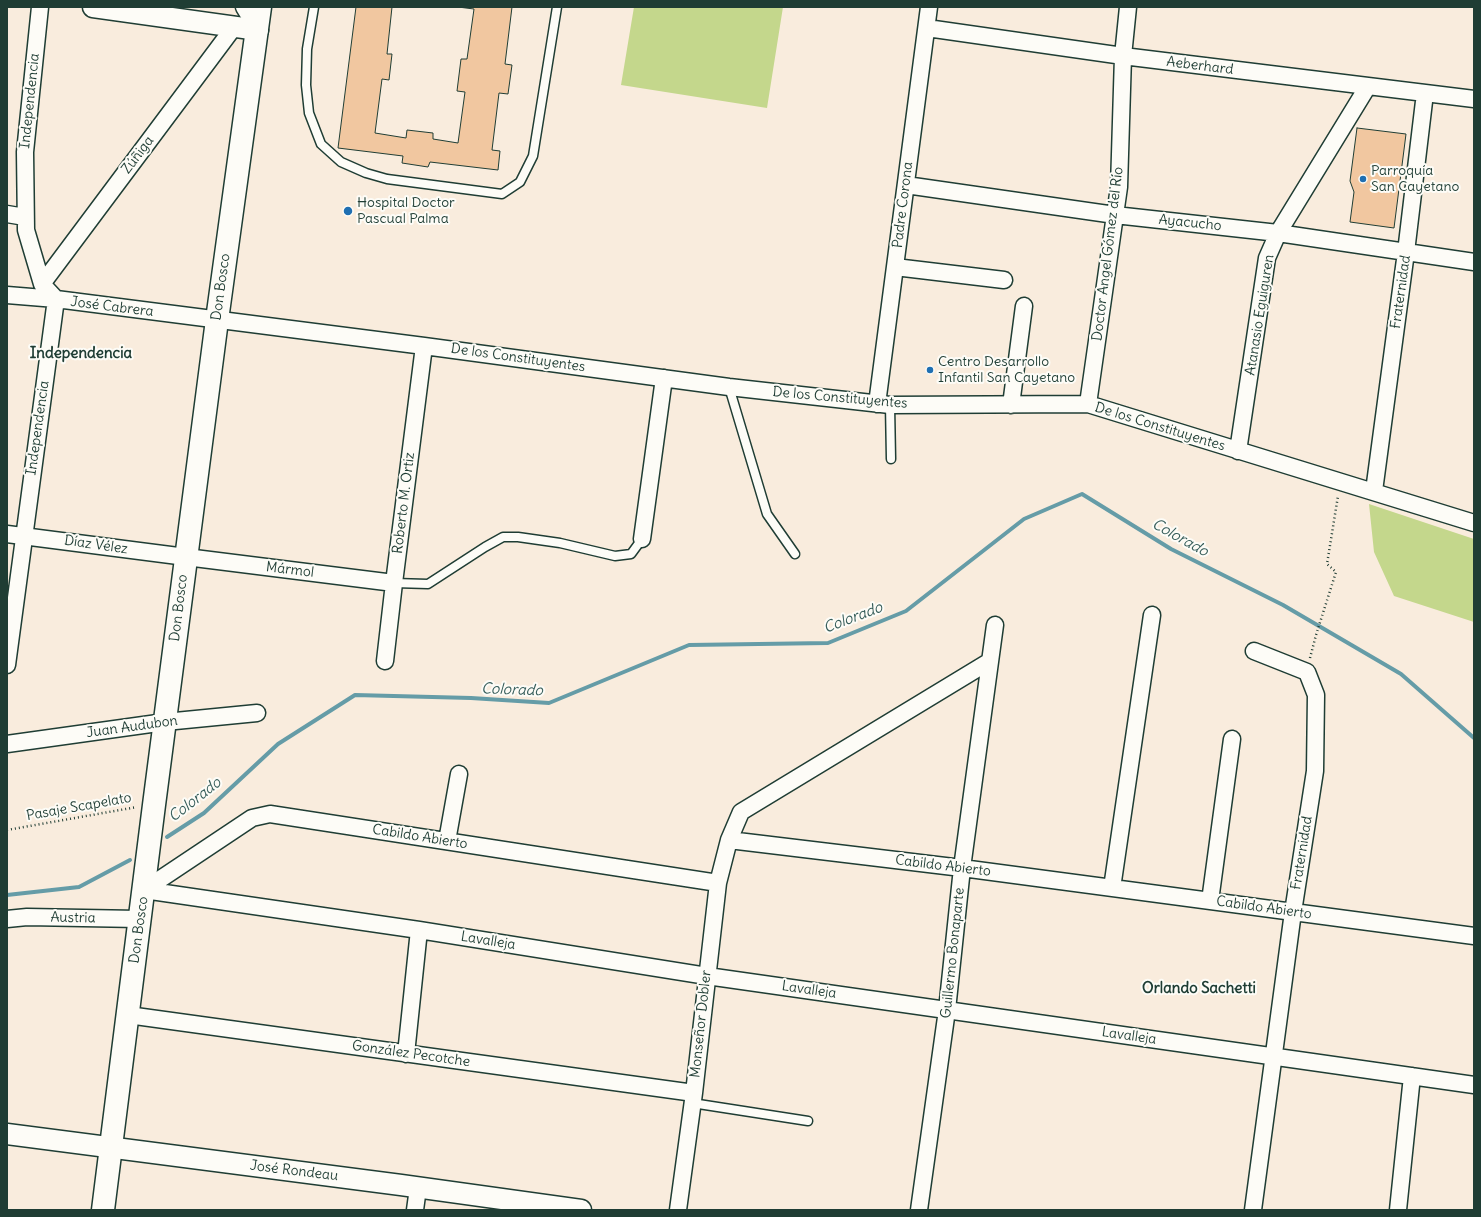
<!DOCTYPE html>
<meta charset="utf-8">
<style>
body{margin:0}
#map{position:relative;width:1481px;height:1217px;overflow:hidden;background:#f9ecdd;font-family:Delius,sans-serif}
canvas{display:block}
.frame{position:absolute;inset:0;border:8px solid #1f3d34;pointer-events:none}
</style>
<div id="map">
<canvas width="1481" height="1217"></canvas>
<div class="frame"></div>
</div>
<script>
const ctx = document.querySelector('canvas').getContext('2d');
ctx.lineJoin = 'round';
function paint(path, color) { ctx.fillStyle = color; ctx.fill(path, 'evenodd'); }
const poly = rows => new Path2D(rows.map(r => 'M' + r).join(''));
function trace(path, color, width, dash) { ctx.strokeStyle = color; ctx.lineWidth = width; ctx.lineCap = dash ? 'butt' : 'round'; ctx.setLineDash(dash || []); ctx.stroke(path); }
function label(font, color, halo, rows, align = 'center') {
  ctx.font = font + ' Delius,sans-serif'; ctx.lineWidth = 4; ctx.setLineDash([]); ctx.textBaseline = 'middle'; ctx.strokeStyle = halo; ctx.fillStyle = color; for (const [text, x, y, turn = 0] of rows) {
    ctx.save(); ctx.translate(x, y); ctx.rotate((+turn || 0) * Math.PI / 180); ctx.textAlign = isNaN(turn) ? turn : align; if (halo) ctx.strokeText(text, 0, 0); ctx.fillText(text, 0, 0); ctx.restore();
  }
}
paint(poly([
 [634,7,783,7,767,108,621,85],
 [1369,504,1474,539,1474,622,1394,596,1374,552]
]), '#c4d78c');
trace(poly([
 [167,837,204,813,278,744,355,695,471,698,549,703,689,645,828,643,906,611,1024,519,1082,494,1171,549,1283,605,1401,674,1474,738],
 [7,895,79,887,130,860]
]), '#659ca7', 4);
const building = poly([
 [356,7,392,7,387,54,392,54,389,80,382,79,375,133,406,138,407,130,433,133,433,139,458,143,465,92,457,91,461,59,467,59,474,9,458,7,512,7,505,64,512,65,508,94,499,93,492,150,500,151,498,170,430,162,428,167,402,163,403,156,338,148,356,7],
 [1357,128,1406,134,1394,228,1350,222,1354,192,1350,181,1357,128]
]);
paint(building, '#f1c7a0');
trace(building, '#1f3d34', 1);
const service = poly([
 [314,7,307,49,306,85,309,113,321,144,341,162,366,173,387,179,502,194,520,182,533,156,557,7],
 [729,387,767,514,795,554],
 [890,405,891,459],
 [394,583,428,584,485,547,503,537,518,537,560,543,615,556,631,554,642,539],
 [692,1103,808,1121]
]);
const minor = poly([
 [244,7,258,30],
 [927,28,1123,56,1474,99],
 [906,185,1115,215,1278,233,1474,262],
 [7,214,25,217],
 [895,267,1004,280],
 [42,284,234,27],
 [7,295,56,299,424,346,729,387,890,405,1088,404,1474,523],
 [877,404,929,7],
 [1088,404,1119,187,1123,56,1128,7],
 [1011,405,1024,306],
 [1238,451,1267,258,1278,233,1368,86],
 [1374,491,1406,252,1425,93],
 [7,534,186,557,394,583],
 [642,539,664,378],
 [385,661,394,583,424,346],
 [7,665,56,299,42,284,26,230,25,152,40,7],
 [7,744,165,722,257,713],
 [729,840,962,868,1474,936],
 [447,841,459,774],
 [1112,888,1152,615],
 [144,890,419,930,707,976,1474,1085],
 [144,890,252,818,270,814,718,883],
 [1210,901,1232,739],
 [7,919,27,917,139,919],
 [128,1015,694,1093],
 [406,1054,419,930],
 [415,1210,418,1188],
 [678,1210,694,1093,718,883,729,840,741,812,990,661],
 [919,1210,947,1010,962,868,995,625],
 [1253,1210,1293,912,1315,771,1316,695,1307,672,1254,651],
 [1398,1210,1412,1076]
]);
const tertiary = poly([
 [93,7,258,30],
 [7,1134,401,1185,581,1210]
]);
const secondary = poly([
 [103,1210,154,805,217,320,260,7]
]);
trace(service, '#1f3d34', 11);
trace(minor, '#1f3d34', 19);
trace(tertiary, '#1f3d34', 23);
trace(secondary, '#1f3d34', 25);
trace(poly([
 [1310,658,1316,635,1336,572,1327,564,1338,496],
 [7,830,137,807]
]), '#1f3d34', 2.5, [1, 3]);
trace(service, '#fdfcf7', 8);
trace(minor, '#fdfcf7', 16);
trace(tertiary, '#fdfcf7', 20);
trace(secondary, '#fdfcf7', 22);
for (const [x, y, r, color] of [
 [1363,179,4,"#1f6fb2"],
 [348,211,5,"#1f6fb2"],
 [930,370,4,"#1f6fb2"]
]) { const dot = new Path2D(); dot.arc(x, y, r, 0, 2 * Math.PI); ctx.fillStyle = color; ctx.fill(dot); trace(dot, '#fdfcf7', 1.5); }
label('14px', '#1f3d34', '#fdfcf7', [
 ["Aeberhard",1200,66,7],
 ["Independencia",30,101,-84],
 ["Zúñiga",138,155,-53],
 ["Padre Corona",903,205,-83],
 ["Ayacucho",1190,223,6],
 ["Doctor Angel Gómez del Río",1108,254,-83],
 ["Don Bosco",221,287,-82],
 ["Fraternidad",1401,292,-82],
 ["José Cabrera",112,307,7],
 ["Atanasio Eguiguren",1260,315,-81],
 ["De los Constituyentes",518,358,8],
 ["De los Constituyentes",840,398,5],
 ["De los Constituyentes",1160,427,17],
 ["Independencia",38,428,-82],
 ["Roberto M. Ortiz",404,503,-83],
 ["Díaz Vélez",96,545,8],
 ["Mármol",290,570,7],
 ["Don Bosco",179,608,-83],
 ["Juan Audubon",132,727,-8],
 ["Pasaje Scapelato",79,807,-10],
 ["Cabildo Abierto",420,837,9],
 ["Fraternidad",1302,853,-81],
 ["Cabildo Abierto",943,866,7],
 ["Cabildo Abierto",1264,908,8],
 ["Austria",73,918,1],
 ["Don Bosco",139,930,-82],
 ["Lavalleja",488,941,9],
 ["Guillermo Bonaparte",953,953,-84],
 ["Lavalleja",809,990,8],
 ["Monseñor Dobler",701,1024,-84],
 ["Lavalleja",1129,1036,8],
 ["González Pecotche",411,1054,8],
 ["José Rondeau",294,1171,7]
]);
label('14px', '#1f3d34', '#fdfcf7', [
 ["Parroquía",1371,171],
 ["San Cayetano",1371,187],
 ["Hospital Doctor",357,203],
 ["Pascual Palma",357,219],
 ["Centro Desarrollo",938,362],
 ["Infantil San Cayetano",938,378]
], 'left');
label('bold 15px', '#1f3d34', '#fdfcf7', [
 ["Independencia",81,354],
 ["Orlando Sachetti",1199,989]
]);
label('italic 15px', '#365d5a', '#fdfcf7', [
 ["Colorado",1180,538,29],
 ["Colorado",853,618,-21],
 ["Colorado",512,690,2],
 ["Colorado",195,800,-38]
]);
</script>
